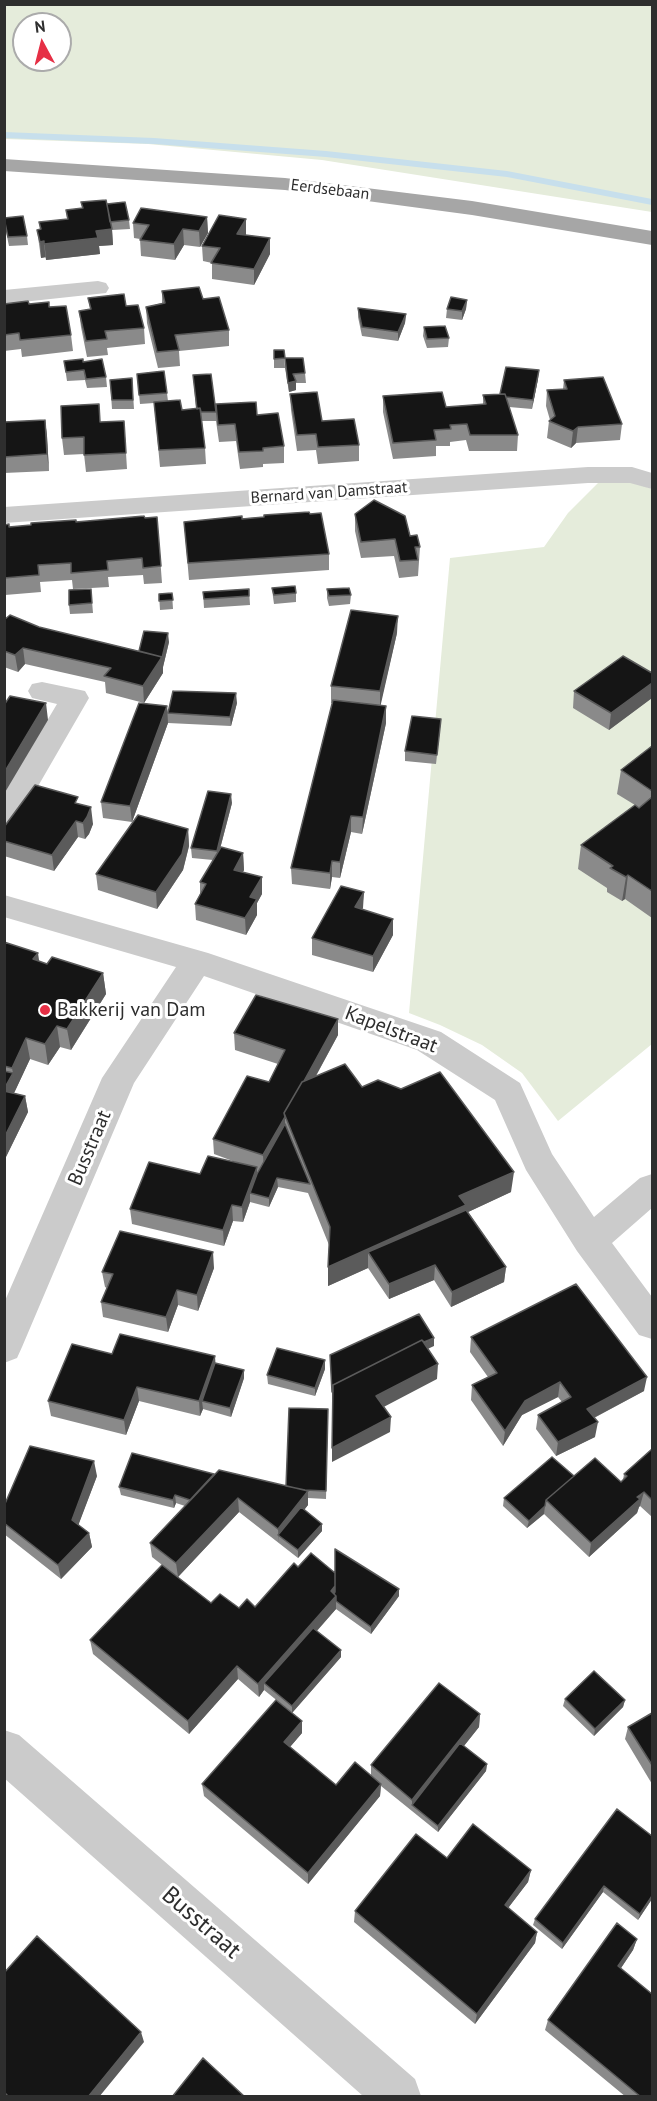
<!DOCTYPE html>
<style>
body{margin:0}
#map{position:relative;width:657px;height:2101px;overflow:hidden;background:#fff;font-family:"PT Sans",sans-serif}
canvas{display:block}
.frame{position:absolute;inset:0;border:6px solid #2e2e2e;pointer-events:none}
.north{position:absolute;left:12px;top:12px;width:60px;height:60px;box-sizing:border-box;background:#fff;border:2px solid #ababab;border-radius:50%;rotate:353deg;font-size:16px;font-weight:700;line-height:24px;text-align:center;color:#2e2e2e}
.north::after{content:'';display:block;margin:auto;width:21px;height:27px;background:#e62f45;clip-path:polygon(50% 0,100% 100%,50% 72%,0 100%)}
</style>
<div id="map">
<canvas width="657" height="2101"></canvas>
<div class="frame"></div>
<div class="north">N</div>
</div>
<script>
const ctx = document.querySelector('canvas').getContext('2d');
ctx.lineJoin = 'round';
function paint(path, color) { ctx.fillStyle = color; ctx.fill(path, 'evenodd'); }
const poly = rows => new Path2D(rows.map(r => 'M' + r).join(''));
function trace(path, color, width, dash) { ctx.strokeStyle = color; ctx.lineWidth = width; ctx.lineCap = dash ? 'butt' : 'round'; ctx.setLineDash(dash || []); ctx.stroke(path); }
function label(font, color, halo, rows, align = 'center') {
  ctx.font = font + ' "PT Sans",sans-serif'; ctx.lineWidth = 6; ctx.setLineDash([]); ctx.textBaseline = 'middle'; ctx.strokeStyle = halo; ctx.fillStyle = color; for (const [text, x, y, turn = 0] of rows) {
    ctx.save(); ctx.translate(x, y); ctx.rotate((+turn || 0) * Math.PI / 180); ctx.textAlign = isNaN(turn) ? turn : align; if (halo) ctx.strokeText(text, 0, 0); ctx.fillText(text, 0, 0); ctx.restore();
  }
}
paint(poly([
 [5,4,652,5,652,212,322,160,148,144,5,139],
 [24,24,60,24,60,60,24,60],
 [600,481,630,481,652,489,652,1044,558,1121,522,1073,482,1045,440,1025,409,1013,450,558,544,547,568,513]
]), '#e5ecdb');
paint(poly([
 [4,132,154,138,326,151,507,171,652,199,652,205,507,177,326,157,154,144,4,138,4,132]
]), '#c7dfec');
paint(poly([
 [98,281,106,283,109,288,106,293,4,304,4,290,98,281],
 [588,467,632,467,652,473,652,489,630,483,588,483,4,523,4,507,588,467],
 [42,682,85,691,89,698,15,826,4,829,4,793,57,704,32,698,28,691,32,684,42,682],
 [4,895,208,953,441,1032,520,1083,552,1154,594,1217,640,1178,652,1174,652,1208,612,1243,652,1297,652,1339,639,1335,577,1251,526,1170,495,1100,417,1050,204,976,134,1083,22,1347,17,1358,4,1363,4,1303,102,1078,176,967,4,917,4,895],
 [4,1730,19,1735,415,2079,421,2096,363,2096,4,1778,4,1730]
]), '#cbcbcb');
paint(poly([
 [4,159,285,178,472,201,652,231,652,245,472,215,285,190,4,171,4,159]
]), '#a6a6a6');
paint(poly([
 [81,202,107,204,129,220,130,229,112,230,113,245,99,246,100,254,46,260,46,257,41,258,37,230,40,230,39,222,67,219,66,210,82,208],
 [207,217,208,233,200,247,184,245,175,260,141,256,140,239,134,238,133,223],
 [246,219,246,235,270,238,270,254,254,285,212,279,212,263,203,261,202,246],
 [5,227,27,236,28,245,9,246],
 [162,291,203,299,229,330,229,346,179,351,180,366,158,368,147,323,146,307,162,303],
 [88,298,126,306,144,328,145,344,107,348,108,355,87,357,81,327,79,311,90,309],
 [467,300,466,309,462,320,446,318,447,309],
 [4,304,29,304,71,335,73,351,22,357,21,349,4,351],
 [358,308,406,314,405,323,398,341,362,336,358,317],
 [424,327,449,338,448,347,427,348,423,336],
 [284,350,285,368,274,368,274,359],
 [285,358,305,373,306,383,296,383,296,390,289,392,285,368],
 [64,361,83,362,106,377,107,387,87,388,85,380,67,381],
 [164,371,168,401,182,410,196,409,193,375,216,412,257,415,284,446,284,463,263,464,263,467,240,469,236,441,219,442,216,421,202,421,205,448,206,464,160,467,154,403,140,404,137,374],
 [132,378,134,409,112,409,110,380],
 [538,379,532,409,509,407,518,435,517,451,469,451,466,440,450,442,450,446,436,446,436,456,393,459,383,412,383,396,446,407,483,404,483,395,500,394],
 [564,380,622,424,620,440,576,443,571,448,547,438,549,421,550,420,546,406,547,390,563,389],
 [290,394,322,421,359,445,359,461,318,464,316,450,297,451,291,410],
 [45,420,47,436,49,471,4,473,4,422],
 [124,421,127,469,86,472,84,454,64,455,62,438,101,422],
 [310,514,329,554,329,570,189,580,184,522],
 [355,514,410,536,420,547,418,576,399,578,394,556,361,558,355,531],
 [157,517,162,583,144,584,143,575,108,577,109,587,73,589,72,580,40,582,41,592,5,595,4,525,9,527],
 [272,588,296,593,296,602,274,604,273,597],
 [91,589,93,613,70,614,69,605],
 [249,589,250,605,204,608,203,592],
 [327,589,351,595,350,604,329,606,327,598],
 [172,593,173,609,160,610,159,594],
 [4,620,139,651,169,642,163,667,163,673,144,703,106,693,105,682,25,664,18,672,4,667],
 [397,633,380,705,386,706,386,723,362,834,351,832,340,878,332,877,330,889,292,884,291,868,332,703,331,703,331,686],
 [652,673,652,698,609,730,573,708,574,691],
 [237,703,231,726,168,723,132,822,103,818,101,802,167,706,168,713],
 [441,719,436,764,405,761,405,751],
 [652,746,652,918,625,899,622,901,607,892,607,888,578,869,581,845,635,805,617,794,621,770],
 [232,803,220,849,243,853,244,870,243,872,262,894,257,903,257,915,246,935,196,920,195,904,200,894,200,882,213,860,192,858,191,848],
 [79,804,93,824,89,834,85,839,78,837,54,871,4,856,4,827],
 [188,829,189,846,183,870,157,909,98,890,96,874],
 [364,892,362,910,393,919,393,935,373,972,312,955,312,938],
 [4,942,39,961,47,964,103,973,106,994,71,1050,60,1047,48,1065,30,1059,14,1093,25,1096,28,1112,5,1159],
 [338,1019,338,1035,316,1076,362,1087,511,1192,468,1212,506,1267,504,1282,451,1307,434,1280,389,1299,368,1268,328,1286,329,1245,308,1193,278,1187,269,1207,250,1202,243,1222,233,1221,224,1246,132,1224,130,1209,200,1174,238,1163,214,1154,213,1139,269,1082,278,1064,235,1050,234,1033],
 [214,1268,198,1311,178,1305,168,1332,103,1317,101,1302,107,1288,105,1287,102,1272],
 [471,1337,644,1391,594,1418,595,1437,556,1456,536,1429,538,1415,562,1402,558,1397,522,1415,503,1446,471,1400,472,1385,488,1377,470,1352],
 [112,1354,215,1363,244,1370,244,1378,231,1417,203,1409,200,1416,139,1401,126,1435,51,1416,48,1401],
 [325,1360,325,1369,315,1396,268,1384,267,1375],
 [328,1409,326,1499,308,1498,308,1505,304,1510,322,1524,322,1531,298,1558,239,1512,178,1577,211,1603,239,1608,255,1607,298,1567,335,1573,399,1589,399,1596,371,1634,336,1609,317,1631,341,1657,292,1713,302,1733,290,1747,336,1785,371,1776,371,1765,480,1714,479,1727,464,1746,487,1764,486,1771,438,1832,381,1786,380,1796,308,1884,204,1796,202,1784,290,1711,264,1690,259,1697,238,1679,189,1734,93,1654,90,1640,171,1572,152,1557,150,1543,185,1506,176,1503,174,1508,121,1495,119,1487,214,1474,286,1486],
 [652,1449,652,1517,640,1506,639,1507,637,1513,589,1557,544,1514,527,1528,503,1506,504,1498,574,1476,621,1482,623,1480,624,1474],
 [97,1476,78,1525,89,1533,92,1547,61,1579,4,1534,4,1506],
 [565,1699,625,1700,623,1707,594,1736,563,1706],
 [652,1713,652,1784,625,1739,628,1727],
 [652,1836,652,1899,638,1920,603,1892,562,1949,533,1925,535,1919],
 [447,1858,531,1870,528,1882,508,1908,537,1932,535,1943,475,2024,354,1922,355,1911],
 [637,1939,633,1950,621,1968,652,2097,626,2097,545,2030,548,2020]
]), '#8a8a8a');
paint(poly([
 [207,217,208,233,200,247,199,231],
 [246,219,246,235,238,250,237,234],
 [112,229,113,245,99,246,100,254,46,260,44,244,96,231],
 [183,229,184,245,175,260,174,244],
 [270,238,270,254,254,285,254,269],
 [44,241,46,257,41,258,40,242],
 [467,300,466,309,462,320,462,311],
 [406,314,405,323,398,341,398,332],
 [539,370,538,379,532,409,533,400],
 [296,381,296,390,289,392,288,383],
 [45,420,47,436,49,471,47,454],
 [578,427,576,443,571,448,573,431],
 [398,616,397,633,380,708,380,691],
 [168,633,169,642,163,667,163,673,144,703,143,686],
 [23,648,25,664,18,672,15,655],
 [652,683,652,698,609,730,611,713],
 [236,693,237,703,231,726,230,717],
 [46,703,48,720,4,794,4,773],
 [167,706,168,723,132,822,130,806],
 [386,706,386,723,362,834,363,817],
 [231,794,232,803,217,860,217,851],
 [91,807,93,824,89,834,85,839,83,823],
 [351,816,351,832,340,878,340,862],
 [76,821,78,837,54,871,52,855],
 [188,829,189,846,183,870,157,909,156,892],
 [243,853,244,870,235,886,234,870],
 [332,861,332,877,330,889,330,873],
 [628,875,625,899,622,901,626,877],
 [262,877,262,894,257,903,257,915,246,935,245,918,250,897],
 [364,892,363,908,355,924,355,907],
 [393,919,393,935,373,972,373,956],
 [38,953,41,974,33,959],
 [103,973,106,994,71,1050,67,1029],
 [338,1019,338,1035,289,1125,285,1115],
 [57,1026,60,1047,48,1065,45,1044],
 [26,1038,30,1059,16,1089,12,1068],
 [13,1073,16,1089,7,1107,4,1089],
 [25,1096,28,1112,5,1159,4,1138],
 [285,1117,285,1133,264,1171,263,1155],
 [257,1167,257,1182,250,1193,250,1202,243,1222,242,1207],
 [514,1172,511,1192,466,1213,368,1252,368,1268,328,1286,328,1267,459,1196],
 [277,1178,278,1187,269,1207,269,1198],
 [232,1205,233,1221,224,1246,223,1230],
 [213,1252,214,1268,198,1311,197,1295],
 [435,1265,434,1280,389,1299,389,1284],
 [506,1267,504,1282,451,1307,452,1292],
 [177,1290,178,1305,168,1332,166,1317],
 [434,1338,434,1346,389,1367,388,1372,332,1400,332,1392,386,1360],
 [215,1356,216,1371,202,1401,203,1409,200,1416,199,1401],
 [325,1360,325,1369,315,1396,315,1388],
 [438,1364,437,1379,376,1411,376,1396],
 [244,1370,244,1378,231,1417,230,1408],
 [647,1377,644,1391,584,1423,587,1409],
 [560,1382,558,1397,522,1415,503,1446,505,1431,525,1401],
 [137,1387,139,1401,126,1435,124,1420],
 [391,1417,390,1432,332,1462,332,1448],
 [598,1422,595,1437,556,1456,558,1442],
 [94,1461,97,1476,75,1534,72,1520],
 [308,1491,308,1505,282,1538,278,1535,279,1543,278,1529],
 [644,1492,640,1506,639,1507,637,1513,589,1557,591,1543],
 [175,1495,176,1503,174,1508,173,1500],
 [238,1498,239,1512,178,1577,176,1563],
 [545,1506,544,1514,527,1528,529,1521],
 [322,1524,322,1531,298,1558,298,1550],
 [89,1533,92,1547,61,1579,58,1565],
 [335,1586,336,1596,336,1609,268,1686,264,1683,264,1690,259,1697,258,1684],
 [399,1589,399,1596,371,1634,371,1627],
 [341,1650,341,1657,292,1713,292,1706],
 [237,1666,238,1679,189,1734,188,1721],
 [625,1700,623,1707,594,1736,595,1729],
 [480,1714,479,1727,415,1807,412,1805,412,1800],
 [302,1721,302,1733,284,1754,284,1742],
 [487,1764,486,1771,438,1832,438,1826],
 [381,1784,380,1796,308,1884,308,1873],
 [531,1870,528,1882,502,1916,505,1905],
 [604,1886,603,1892,562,1949,563,1943],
 [652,1896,652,1899,638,1920,640,1914],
 [537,1932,535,1943,475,2024,477,2014],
 [637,1939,633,1950,615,1977,618,1966],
 [141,2032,144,2042,99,2097,88,2097]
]), '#5b5b5b');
const building = poly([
 [106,200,112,229,96,231,98,238,44,244,44,241,40,242,37,230,41,229,39,222,68,219,66,210,83,208,81,202,106,200],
 [125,202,129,220,110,222,107,204,125,202],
 [141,208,207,217,199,231,183,229,174,244,140,240,149,225,133,223,141,208],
 [219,215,246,219,237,234,270,238,254,269,211,263,220,248,202,246,219,215],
 [23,216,27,236,8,237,4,218,23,216],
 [199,287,203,299,219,297,229,330,175,335,179,350,157,352,146,307,165,303,162,291,199,287],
 [124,294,126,306,138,305,144,328,105,331,107,339,86,341,79,311,91,309,88,298,124,294],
 [451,297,467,300,462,311,447,309,451,297],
 [28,301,29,304,49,302,49,307,66,306,71,335,20,340,19,333,4,335,4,304,28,301],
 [358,308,406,314,398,332,362,327,358,308],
 [445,326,449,338,427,339,424,327,445,326],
 [274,350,284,350,285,358,274,359,274,350],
 [285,358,303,358,305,373,293,374,296,381,288,383,285,358],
 [83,359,83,362,102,359,106,377,86,379,84,370,66,372,64,361,83,359],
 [506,367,539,370,533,400,506,397,505,394,500,394,506,367],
 [164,371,167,393,139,395,137,374,164,371],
 [211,374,216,412,201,412,200,408,197,409,193,375,211,374],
 [603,377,622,424,578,427,573,431,549,421,555,416,547,390,567,389,564,380,603,377],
 [132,378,133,400,112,400,110,380,132,378],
 [317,392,322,421,354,419,359,445,318,447,316,434,297,435,290,394,317,392],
 [442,392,446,407,486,404,483,395,505,394,518,435,470,435,467,424,450,425,451,429,434,430,436,440,393,443,383,396,442,392],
 [180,400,182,410,200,408,205,448,159,450,154,402,180,400],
 [256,402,257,415,278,413,284,446,263,448,263,451,239,452,235,424,218,425,216,404,256,402],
 [99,404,100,422,124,421,126,453,84,455,84,437,62,438,61,406,99,404],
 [45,420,47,454,4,457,4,422,45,420],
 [374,500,405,516,410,536,417,535,420,547,415,547,418,560,400,561,395,539,361,542,355,514,374,500],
 [309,512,310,514,321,513,329,554,188,563,184,522,242,516,242,519,264,517,264,515,309,512],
 [144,516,145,518,157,517,161,566,143,568,142,558,107,561,108,570,71,573,71,563,38,565,39,575,4,578,4,525,9,524,9,527,31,525,31,523,76,520,76,522,144,516],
 [295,586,296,593,274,595,272,588,295,586],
 [349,588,351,595,329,596,327,589,349,588],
 [91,589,92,603,69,605,69,590,91,589],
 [249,589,249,596,204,599,203,592,249,589],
 [172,593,173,600,159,601,159,594,172,593],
 [351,610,398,616,380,691,331,686,351,610],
 [10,615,39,627,162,657,143,686,104,676,111,668,23,648,15,655,4,651,4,620,10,615],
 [144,631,168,633,162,658,161,658,162,657,139,651,144,631],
 [623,656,652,673,652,683,611,713,574,691,623,656],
 [173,691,236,693,230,717,168,713,173,691],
 [10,696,46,703,4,773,4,705,10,696],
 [333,700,386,706,363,817,351,816,340,862,332,861,330,873,291,868,333,700],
 [139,703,167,706,130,806,101,802,139,703],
 [412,716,441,719,437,755,405,751,412,716],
 [652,746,652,791,621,770,652,746],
 [35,785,78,797,75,803,91,807,87,817,83,823,76,821,52,855,4,841,4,827,35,785],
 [208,791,231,794,217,851,191,848,208,791],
 [652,797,652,891,628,875,626,877,610,868,613,866,581,845,635,805,639,808,652,797],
 [138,815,188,829,182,854,156,892,96,874,138,815],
 [221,847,243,853,234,870,262,877,250,897,257,899,245,918,195,904,206,884,200,882,221,847],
 [341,886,364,892,355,907,393,919,373,956,312,938,341,886],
 [4,942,38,953,33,959,47,964,52,957,103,973,67,1029,57,1026,45,1044,26,1038,12,1068,4,1066,4,942],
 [256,995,338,1019,304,1081,302,1082,284,1113,285,1117,263,1155,213,1139,247,1076,269,1082,285,1050,234,1033,256,995],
 [345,1064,362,1087,378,1080,401,1089,440,1072,514,1172,459,1196,466,1205,328,1267,330,1227,284,1113,302,1082,345,1064],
 [4,1071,13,1073,4,1089,4,1071],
 [4,1091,25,1096,4,1138,4,1091],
 [285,1124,310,1184,277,1178,269,1198,250,1193,257,1174,285,1124],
 [208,1156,257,1167,242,1207,232,1205,223,1230,130,1209,149,1162,200,1174,208,1156],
 [466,1210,506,1267,452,1292,435,1265,389,1284,368,1252,466,1210],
 [120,1231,213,1252,197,1295,177,1290,166,1317,101,1302,113,1274,102,1272,120,1231],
 [576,1284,647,1377,587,1409,598,1422,558,1442,538,1415,571,1397,560,1382,525,1401,505,1431,472,1385,497,1373,471,1337,576,1284],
 [419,1314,434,1338,424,1342,422,1340,333,1385,333,1392,332,1392,330,1355,419,1314],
 [120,1334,215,1356,199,1401,137,1387,124,1420,48,1401,72,1344,112,1354,120,1334],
 [422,1340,438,1364,376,1396,391,1417,332,1448,333,1385,422,1340],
 [277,1348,325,1360,315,1388,267,1375,277,1348],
 [215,1363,244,1370,230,1408,202,1401,215,1363],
 [289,1408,328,1409,326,1491,305,1490,286,1486,289,1408],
 [30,1446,94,1461,72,1520,89,1533,58,1565,4,1523,4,1506,30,1446],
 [652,1449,652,1500,644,1492,637,1497,640,1499,591,1543,546,1500,595,1458,621,1482,627,1476,624,1474,652,1449],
 [132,1453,214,1474,190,1500,175,1495,173,1500,119,1487,132,1453],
 [552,1457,574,1476,546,1500,545,1506,529,1521,504,1498,552,1457],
 [219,1470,308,1491,278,1529,238,1498,176,1563,150,1543,219,1470],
 [301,1507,322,1524,298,1550,278,1535,301,1507],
 [335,1549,399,1589,371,1627,336,1601,336,1596,334,1594,335,1592,335,1549],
 [311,1553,335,1573,335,1586,331,1591,336,1596,258,1684,237,1666,188,1721,90,1640,162,1565,211,1603,220,1594,239,1608,247,1599,255,1607,294,1563,298,1567,311,1553],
 [313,1628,341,1650,292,1706,264,1683,313,1628],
 [594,1671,625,1700,595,1729,565,1699,594,1671],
 [439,1683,480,1714,412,1800,371,1765,439,1683],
 [276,1700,302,1721,284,1742,336,1785,355,1762,381,1784,308,1873,202,1784,276,1700],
 [652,1713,652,1765,628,1727,652,1713],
 [460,1743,487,1764,438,1826,412,1805,460,1743],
 [617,1809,652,1836,652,1896,640,1914,604,1886,563,1943,535,1919,617,1809],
 [473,1824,531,1870,505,1905,537,1932,477,2014,355,1911,416,1834,447,1858,473,1824],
 [617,1923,637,1939,618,1966,652,1994,652,2097,641,2097,548,2020,617,1923],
 [37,1936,141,2032,88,2097,9,2097,4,2092,4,1973,37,1936],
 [203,2058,245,2097,172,2097,203,2058]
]);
paint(building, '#151515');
trace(building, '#5b5b5b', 1.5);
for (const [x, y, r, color] of [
 [45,1010,6,"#e62f45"]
]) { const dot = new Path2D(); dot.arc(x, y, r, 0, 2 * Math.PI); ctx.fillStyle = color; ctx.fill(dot); trace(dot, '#fff', 2); }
label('16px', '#2e2e2e', '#fff', [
 ["Eerdsebaan",330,190,7],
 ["Bernard van Damstraat",329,493,-4]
]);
label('20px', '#2e2e2e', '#fff', [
 ["Bakkerij van Dam",57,1010]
], 'left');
label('20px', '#2e2e2e', '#fff', [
 ["Kapelstraat",391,1030,21],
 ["Busstraat",90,1148,-67]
]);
label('24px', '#2e2e2e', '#fff', [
 ["Busstraat",201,1923,41]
]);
</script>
